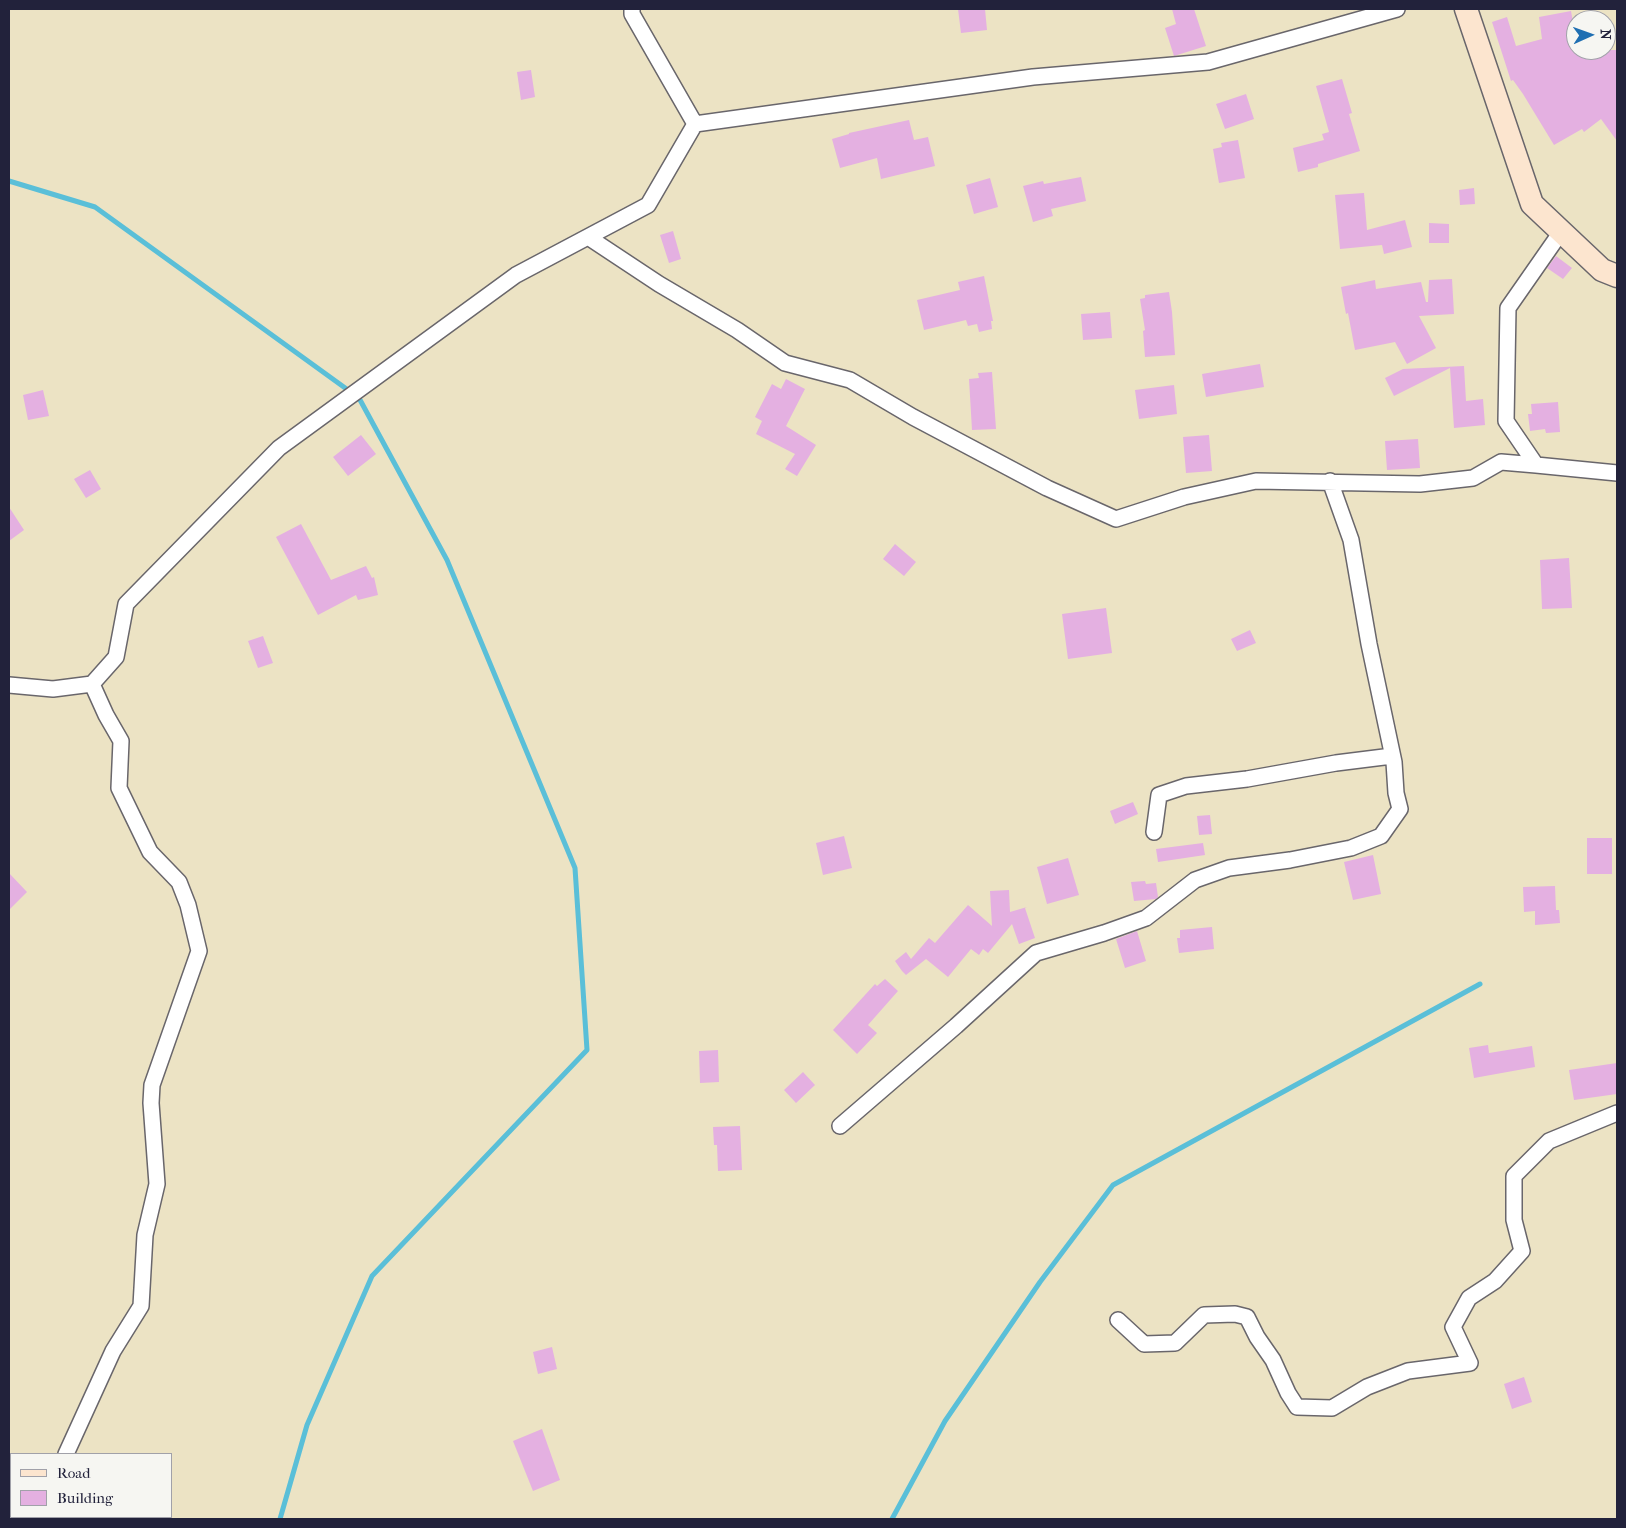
<!DOCTYPE html>
<style>
body{margin:0}
#map{position:relative;width:1626px;height:1528px;overflow:hidden;background:#ece3c4;font-family:"IM FELL French Canon",serif}
canvas{display:block}
.frame{position:absolute;inset:0;border:10px solid #22223b;pointer-events:none}
.legend{position:absolute;left:10px;top:1453px;width:162px;height:65px;box-sizing:border-box;background:#f6f6f2;border:1px solid #a1a1a9;margin:0;padding:6px 9px;list-style:none;font-size:15px;color:#22223b}
.legend li{display:flex;align-items:center;gap:10px;height:25px}
.legend b{width:25px;border:1px solid #a1a1a9}
.north{position:absolute;left:1566px;top:10px;width:50px;height:50px;box-sizing:border-box;background:#f6f6f2;border:1px solid #a1a1a9;border-radius:50%;rotate:88deg;font-size:14px;font-weight:700;line-height:20px;text-align:center;color:#22223b}
.north::after{content:'';display:block;margin:auto;width:18px;height:22px;background:#1f6fb2;clip-path:polygon(50% 0,100% 100%,50% 72%,0 100%)}
</style>
<div id="map">
<canvas width="1626" height="1528"></canvas>
<div class="frame"></div>
<ul class="legend">
<li><b style="height:6px;background:#fce5cf"></b>Road</li>
<li><b style="height:14px;background:#e4b0e1"></b>Building</li>
</ul>
<div class="north">N</div>
</div>
<script>
const ctx = document.querySelector('canvas').getContext('2d');
ctx.lineJoin = 'round';
const poly = rows => new Path2D(rows.map(r => 'M' + r).join(''));
function trace(path, color, width, dash) { ctx.strokeStyle = color; ctx.lineWidth = width; ctx.lineCap = dash ? 'butt' : 'round'; ctx.setLineDash(dash || []); ctx.stroke(path); }
function paint(path, color) { ctx.fillStyle = color; ctx.fill(path, 'evenodd'); }
trace(poly([
 [9,181,95,207,359,398,447,560,575,868,587,1050,372,1276,307,1425,280,1519],
 [892,1519,945,1421,1040,1282,1113,1185,1480,984]
]), '#5abfd8', 5);
paint(poly([
 [958,9,985,9,987,30,961,33],
 [1172,9,1194,9,1206,46,1174,56,1165,28,1176,24],
 [1571,11,1576,40,1576,50,1617,50,1617,141,1601,119,1584,132,1582,129,1554,145,1523,94,1513,80,1511,81,1492,22,1507,17,1516,46,1542,39,1539,17],
 [531,70,535,97,521,100,517,72],
 [1342,79,1352,113,1349,114,1360,151,1318,164,1318,167,1298,172,1293,148,1324,140,1322,134,1329,132,1316,86],
 [1246,94,1254,119,1225,129,1216,104],
 [909,120,914,140,928,137,935,166,881,179,877,158,840,168,832,139,849,134,849,133],
 [1238,140,1245,178,1219,183,1213,149,1222,147,1221,143],
 [1081,177,1086,201,1051,209,1053,216,1033,222,1023,186,1043,181,1044,184],
 [990,178,998,207,974,214,966,185],
 [1474,188,1475,204,1460,205,1459,190],
 [1364,193,1367,230,1405,220,1412,247,1384,254,1382,245,1340,249,1335,195],
 [1429,223,1449,224,1449,243,1429,243],
 [673,231,681,259,669,263,660,235],
 [1556,256,1572,268,1563,279,1547,268],
 [984,276,993,321,991,321,992,329,979,332,977,324,968,326,966,320,924,330,917,300,960,290,958,282],
 [1452,279,1454,314,1419,316,1436,348,1407,364,1395,342,1355,350,1348,313,1346,314,1341,287,1375,280,1376,289,1421,282,1426,302,1428,302,1429,280],
 [1169,292,1172,312,1175,355,1145,357,1143,331,1145,330,1140,299,1145,298,1145,295],
 [1110,312,1112,338,1083,340,1081,314],
 [1260,364,1264,387,1206,397,1202,374],
 [1464,366,1466,401,1483,399,1485,425,1454,428,1450,368,1394,396,1385,378,1403,369],
 [992,372,996,429,972,430,969,379,979,378,978,373],
 [786,379,805,389,786,426,816,445,797,476,785,469,795,454,756,434,762,421,755,417,772,384,781,389],
 [1174,385,1177,414,1139,419,1135,390],
 [43,390,49,416,28,420,23,395],
 [1558,402,1560,432,1546,433,1545,429,1530,431,1528,414,1532,414,1531,404],
 [361,435,376,454,348,476,333,457],
 [1209,435,1212,471,1186,473,1183,437],
 [1418,439,1420,468,1387,470,1385,441],
 [90,470,101,489,86,498,74,479],
 [9,507,24,530,9,541],
 [301,524,331,580,366,566,372,578,374,577,378,595,358,600,356,595,318,615,276,537],
 [895,544,916,562,904,576,883,559],
 [1569,558,1572,608,1542,609,1540,560],
 [1106,608,1112,653,1068,659,1062,614],
 [1250,630,1256,643,1237,651,1231,639],
 [263,636,273,663,258,668,248,641],
 [1133,802,1138,814,1115,824,1110,811],
 [1210,815,1212,834,1199,835,1197,816],
 [844,836,852,868,823,875,816,843],
 [1587,838,1612,838,1612,874,1587,874],
 [1203,843,1205,855,1158,862,1156,849],
 [1373,855,1381,894,1353,900,1344,862],
 [1068,858,1079,895,1047,904,1037,867],
 [9,873,27,892,9,910],
 [1145,881,1146,884,1156,883,1158,897,1156,899,1134,901,1131,882],
 [1555,886,1556,910,1559,910,1560,923,1535,925,1535,911,1524,912,1523,887],
 [1009,890,1010,912,1027,907,1025,908,1035,938,1019,944,1012,924,988,953,983,949,979,955,971,949,948,977,926,959,906,975,902,971,895,961,906,952,911,959,929,938,935,943,968,905,992,926,990,891],
 [1212,927,1214,949,1179,953,1177,938,1180,938,1180,930],
 [1137,931,1146,961,1125,968,1116,939],
 [885,979,898,991,868,1025,877,1033,857,1054,833,1030,875,984,877,986],
 [1488,1045,1489,1053,1532,1046,1535,1067,1474,1078,1469,1048],
 [718,1050,719,1082,700,1083,699,1051],
 [1617,1063,1617,1094,1574,1100,1569,1070],
 [803,1072,815,1085,796,1103,784,1090],
 [740,1126,742,1170,718,1171,717,1145,714,1145,713,1127],
 [552,1347,557,1369,538,1374,533,1352],
 [1524,1377,1532,1402,1512,1409,1504,1384],
 [542,1429,560,1480,533,1491,513,1441]
]), '#e4b0e1');
const street = poly([
 [632,9,632,14,695,124],
 [1561,232,1508,308,1506,421,1536,465,1617,473],
 [588,237,659,284,737,330,785,363,850,380,913,417,1047,488,1116,519,1184,497,1256,481,1420,484,1473,478,1501,462,1536,465],
 [9,685,53,689,92,684,116,657,126,604,279,448,516,275,648,205,695,124,1033,77,1208,62,1397,9],
 [1154,832,1159,795,1186,786,1247,779,1336,763,1392,756],
 [840,1126,956,1026,1036,953,1104,933,1146,918,1195,880,1229,868,1290,860,1351,848,1381,836,1400,809,1396,793,1394,762,1369,644,1351,540,1330,481],
 [1118,1320,1144,1344,1175,1343,1204,1315,1235,1314,1247,1317,1257,1337,1273,1360,1288,1393,1297,1407,1332,1408,1367,1387,1408,1371,1470,1363,1453,1327,1469,1298,1495,1281,1522,1251,1514,1220,1514,1176,1549,1141,1617,1113],
 [66,1454,113,1351,141,1306,145,1235,157,1184,151,1103,152,1085,199,951,188,905,179,882,150,852,119,788,121,741,106,715,92,684],
 [32,1519,33,1517]
]);
const secondary = poly([
 [1466,9,1532,204,1602,270,1617,276]
]);
trace(street, '#69666b', 18);
trace(secondary, '#69666b', 25);
trace(street, '#fff', 15);
trace(secondary, '#fce5cf', 22);
</script>
